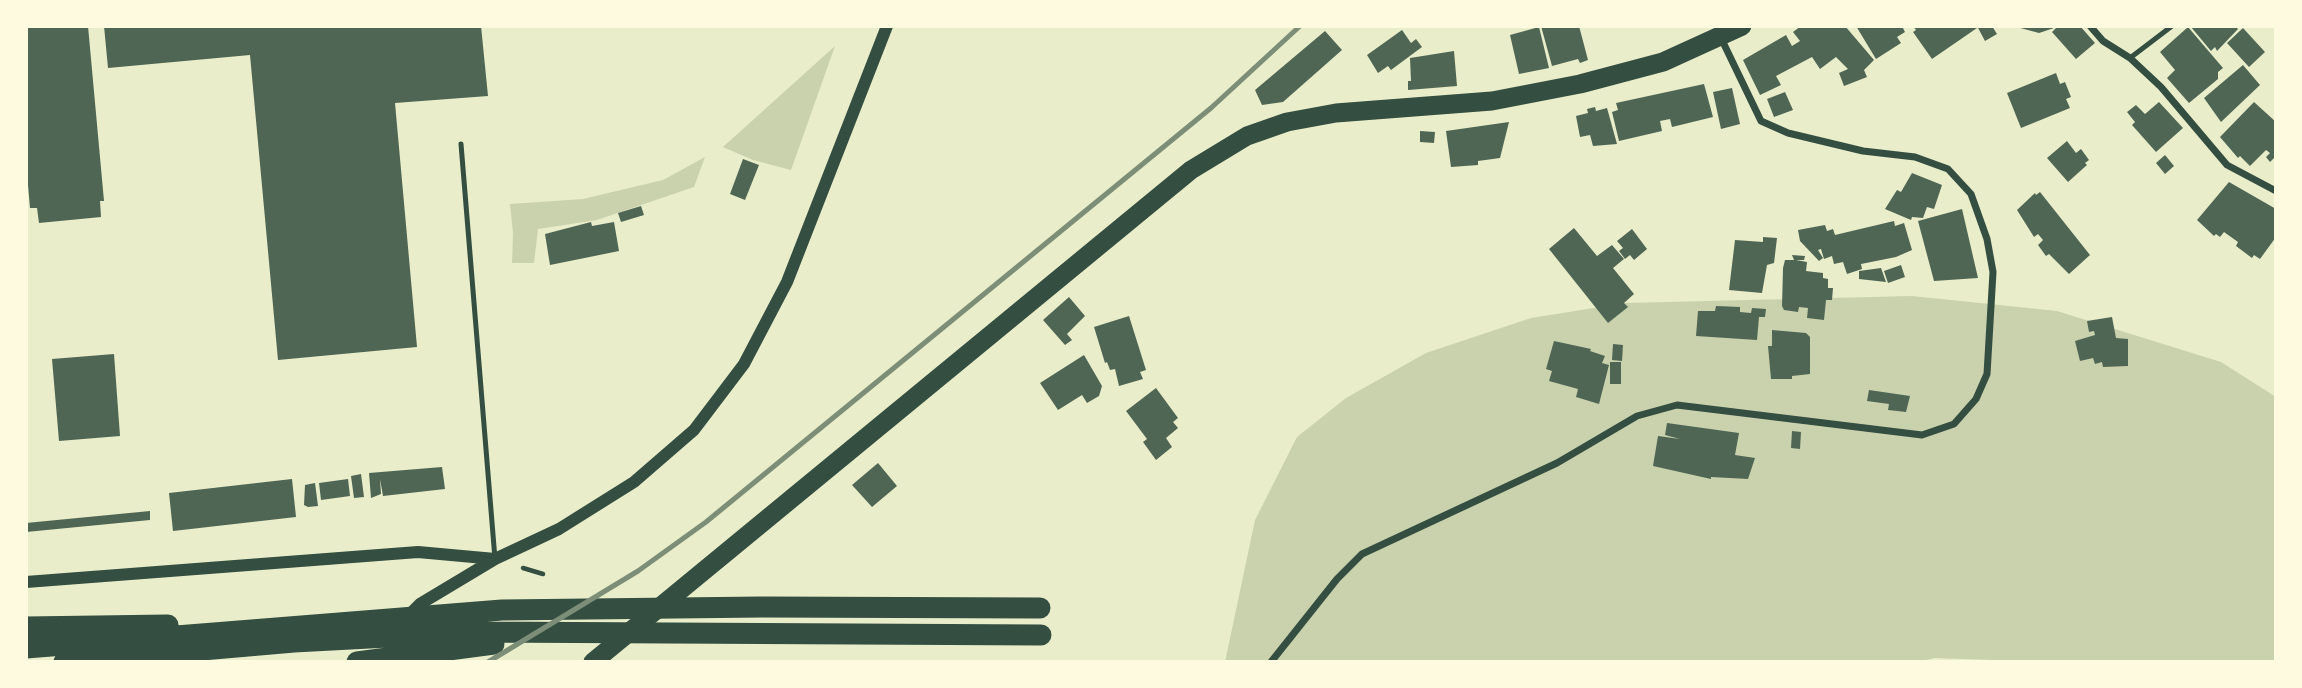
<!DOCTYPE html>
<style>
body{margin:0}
#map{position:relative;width:2302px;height:688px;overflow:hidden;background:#e9edc9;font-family:Overpass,sans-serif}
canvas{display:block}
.frame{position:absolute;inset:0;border:28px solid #fefae0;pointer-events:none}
</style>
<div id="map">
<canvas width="2302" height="688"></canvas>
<div class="frame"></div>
</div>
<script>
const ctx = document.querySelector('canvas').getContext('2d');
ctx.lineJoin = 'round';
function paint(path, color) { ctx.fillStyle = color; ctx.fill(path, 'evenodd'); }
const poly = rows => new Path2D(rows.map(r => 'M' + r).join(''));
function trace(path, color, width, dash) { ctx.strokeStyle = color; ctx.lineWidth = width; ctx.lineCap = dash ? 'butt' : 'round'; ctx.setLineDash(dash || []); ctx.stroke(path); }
paint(poly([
 [835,46,791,170,753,160,723,147],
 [705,157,694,187,597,220,538,229,534,263,512,263,513,233,510,204,583,199,663,180],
 [1912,296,2057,311,2221,362,2276,397,2276,662,2047,662,1935,658,1917,662,1225,662,1255,520,1297,437,1346,398,1426,353,1531,318,1625,303]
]), '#cad2ad');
paint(poly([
 [26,26,88,26,104,201,100,201,101,217,39,223,37,208,30,208,26,162],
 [104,26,481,26,488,96,395,103,417,347,278,360,250,55,108,68],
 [1541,26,1579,26,1588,60,1580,63,1578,59,1552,66],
 [1801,26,1845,26,1874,60,1864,70,1867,77,1844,86,1839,73,1848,69,1836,57,1820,69,1812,57,1776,76,1781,85,1760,95,1743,60,1786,35,1792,46,1800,41,1793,32],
 [1856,26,1902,26,1905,32,1897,37,1901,43,1876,59],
 [1913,26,1975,26,1977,28,1932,59,1913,32,1916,30],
 [1977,26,1992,26,1997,34,1985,41],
 [2013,26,2053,26,2054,28,2039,33],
 [2058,26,2080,26,2095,43,2076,59,2052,32],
 [2235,26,2238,29,2217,51,2215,47,2211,51,2191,27],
 [1539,27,1549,68,1519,74,1510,35],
 [2188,27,2223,68,2218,72,2218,79,2189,103,2167,78,2175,70,2160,52],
 [2243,28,2265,52,2249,67,2227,43],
 [1402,30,1411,43,1416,39,1422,47,1391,70,1388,66,1378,73,1367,55],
 [1325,31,1342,50,1283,102,1262,105,1255,90],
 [1454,51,1457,86,1408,90,1408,81,1411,81,1410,58],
 [2243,65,2260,85,2221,122,2204,98],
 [2056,73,2060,84,2065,82,2071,97,2066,99,2070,108,2021,128,2007,93],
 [1704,84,1713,117,1672,127,1670,119,1660,121,1662,131,1619,141,1612,112,1618,110,1616,103],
 [1732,88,1740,124,1721,129,1713,92],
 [1785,92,1793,110,1774,117,1767,99],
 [2159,102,2183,128,2156,152,2132,125,2135,122,2127,112,2136,105,2145,114],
 [2254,102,2276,122,2276,156,2270,162,2266,157,2270,153,2266,150,2250,166,2240,156,2238,158,2220,137],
 [1595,107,1596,111,1607,108,1617,144,1593,146,1590,135,1580,137,1576,116,1588,113,1587,109],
 [1509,122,1500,158,1478,161,1478,165,1451,167,1446,131],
 [1420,131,1435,132,1434,143,1420,142],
 [2067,141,2076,153,2081,149,2089,160,2085,163,2087,165,2068,182,2047,158],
 [2165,155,2174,166,2165,174,2156,163],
 [743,159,759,165,745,200,730,194],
 [1912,173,1942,185,1934,209,1927,207,1923,218,1912,217,1911,220,1885,209,1897,190,1901,192],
 [2229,182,2276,209,2276,237,2260,259,2254,255,2252,258,2236,246,2238,242,2224,232,2220,237,2216,234,2214,236,2197,220],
 [2040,192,2090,255,2069,274,2049,254,2046,256,2038,245,2043,240,2038,234,2034,237,2017,210,2035,193,2036,195],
 [641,206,644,215,621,222,618,213],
 [1962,209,1978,278,1934,281,1918,221],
 [1894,221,1895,226,1904,223,1912,250,1896,257,1861,264,1862,269,1847,274,1843,262,1834,264,1832,256,1824,259,1821,249,1818,250,1823,258,1819,261,1800,241,1798,230,1825,225,1827,231,1833,229,1835,235],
 [591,222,592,226,614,222,619,251,550,265,545,234],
 [1574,228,1597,256,1612,245,1624,259,1613,268,1634,294,1624,303,1628,307,1608,323,1549,249],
 [1632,229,1647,249,1634,260,1630,255,1625,259,1619,251,1623,248,1617,241],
 [1763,237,1777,238,1774,263,1767,265,1762,293,1729,290,1735,240,1763,242],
 [1792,255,1805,256,1804,260,1796,260,1807,262,1806,271,1823,273,1823,278,1828,279,1828,288,1833,288,1832,300,1826,300,1824,320,1807,318,1808,308,1799,307,1798,312,1784,310,1782,306,1783,268,1785,260,1794,260],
 [1901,265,1905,277,1888,283,1884,271],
 [1881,268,1886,282,1859,279,1859,271],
 [1069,297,1085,316,1067,334,1072,340,1065,345,1043,320],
 [1716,306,1740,307,1740,312,1751,313,1752,308,1766,309,1765,317,1759,317,1757,340,1696,336,1698,311,1715,311],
 [1129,316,1146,370,1140,372,1143,379,1119,386,1115,369,1110,370,1107,362,1105,363,1094,327],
 [2112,317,2116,338,2128,339,2128,366,2103,367,2102,362,2095,364,2093,358,2080,361,2075,341,2095,335,2094,331,2089,332,2087,321],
 [1772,330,1806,333,1810,337,1810,374,1792,376,1792,379,1771,379,1768,346,1772,346],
 [1554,341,1591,349,1590,351,1605,356,1602,363,1609,365,1599,404,1576,397,1578,389,1549,381,1552,371,1546,369],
 [1613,344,1623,345,1622,361,1612,360],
 [114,354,120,436,59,441,52,359],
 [1084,355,1102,386,1099,396,1087,403,1082,395,1058,410,1040,383],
 [1610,362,1621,362,1621,384,1610,384],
 [1156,388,1178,418,1173,422,1178,428,1166,438,1172,447,1156,460,1143,442,1147,439,1126,411],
 [1869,390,1910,396,1906,412,1888,410,1889,404,1867,401],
 [1667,423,1739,433,1735,455,1755,458,1748,479,1711,477,1711,479,1653,466,1658,436,1680,439,1665,435],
 [1792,431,1801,432,1800,449,1791,448],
 [878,463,897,486,872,507,852,485],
 [442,467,445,489,383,496,380,479,381,494,371,498,369,473],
 [361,474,364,497,354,498,351,476],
 [292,479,296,517,173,531,169,493],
 [348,479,350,496,321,500,319,483],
 [315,483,318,506,308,507,304,505,305,485],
 [150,511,150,520,26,532,26,523]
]), '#4f6655');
trace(poly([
 [523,568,543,574]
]), '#344e41', 4.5);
trace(poly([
 [2130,58,2172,26],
 [461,144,495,559]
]), '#344e41', 5);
trace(poly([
 [2090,26,2103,41,2130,58,2161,87,2227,165,2276,191],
 [1271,662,1337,579,1362,554,1557,463,1637,416,1677,405,1922,435,1954,424,1976,399,1987,374,1993,272,1987,239,1971,194,1948,169,1915,157,1863,151,1788,133,1761,121,1721,38]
]), '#344e41', 7);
trace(poly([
 [26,582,418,552,495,559],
 [407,617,420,604,495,559,559,529,634,482,694,430,744,364,787,282,887,26]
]), '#344e41', 12);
trace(poly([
 [593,662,1191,170,1247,136,1287,122,1336,113,1492,101,1580,84,1663,62,1742,26]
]), '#344e41', 19);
trace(poly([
 [26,627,168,625],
 [26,648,502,610,762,607,1040,608],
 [64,662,294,642,482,632,1041,635],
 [357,662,494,644]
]), '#344e41', 21);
trace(poly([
 [488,662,638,571,706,522,1211,108,1300,26]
]), '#7c8e77', 5);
</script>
